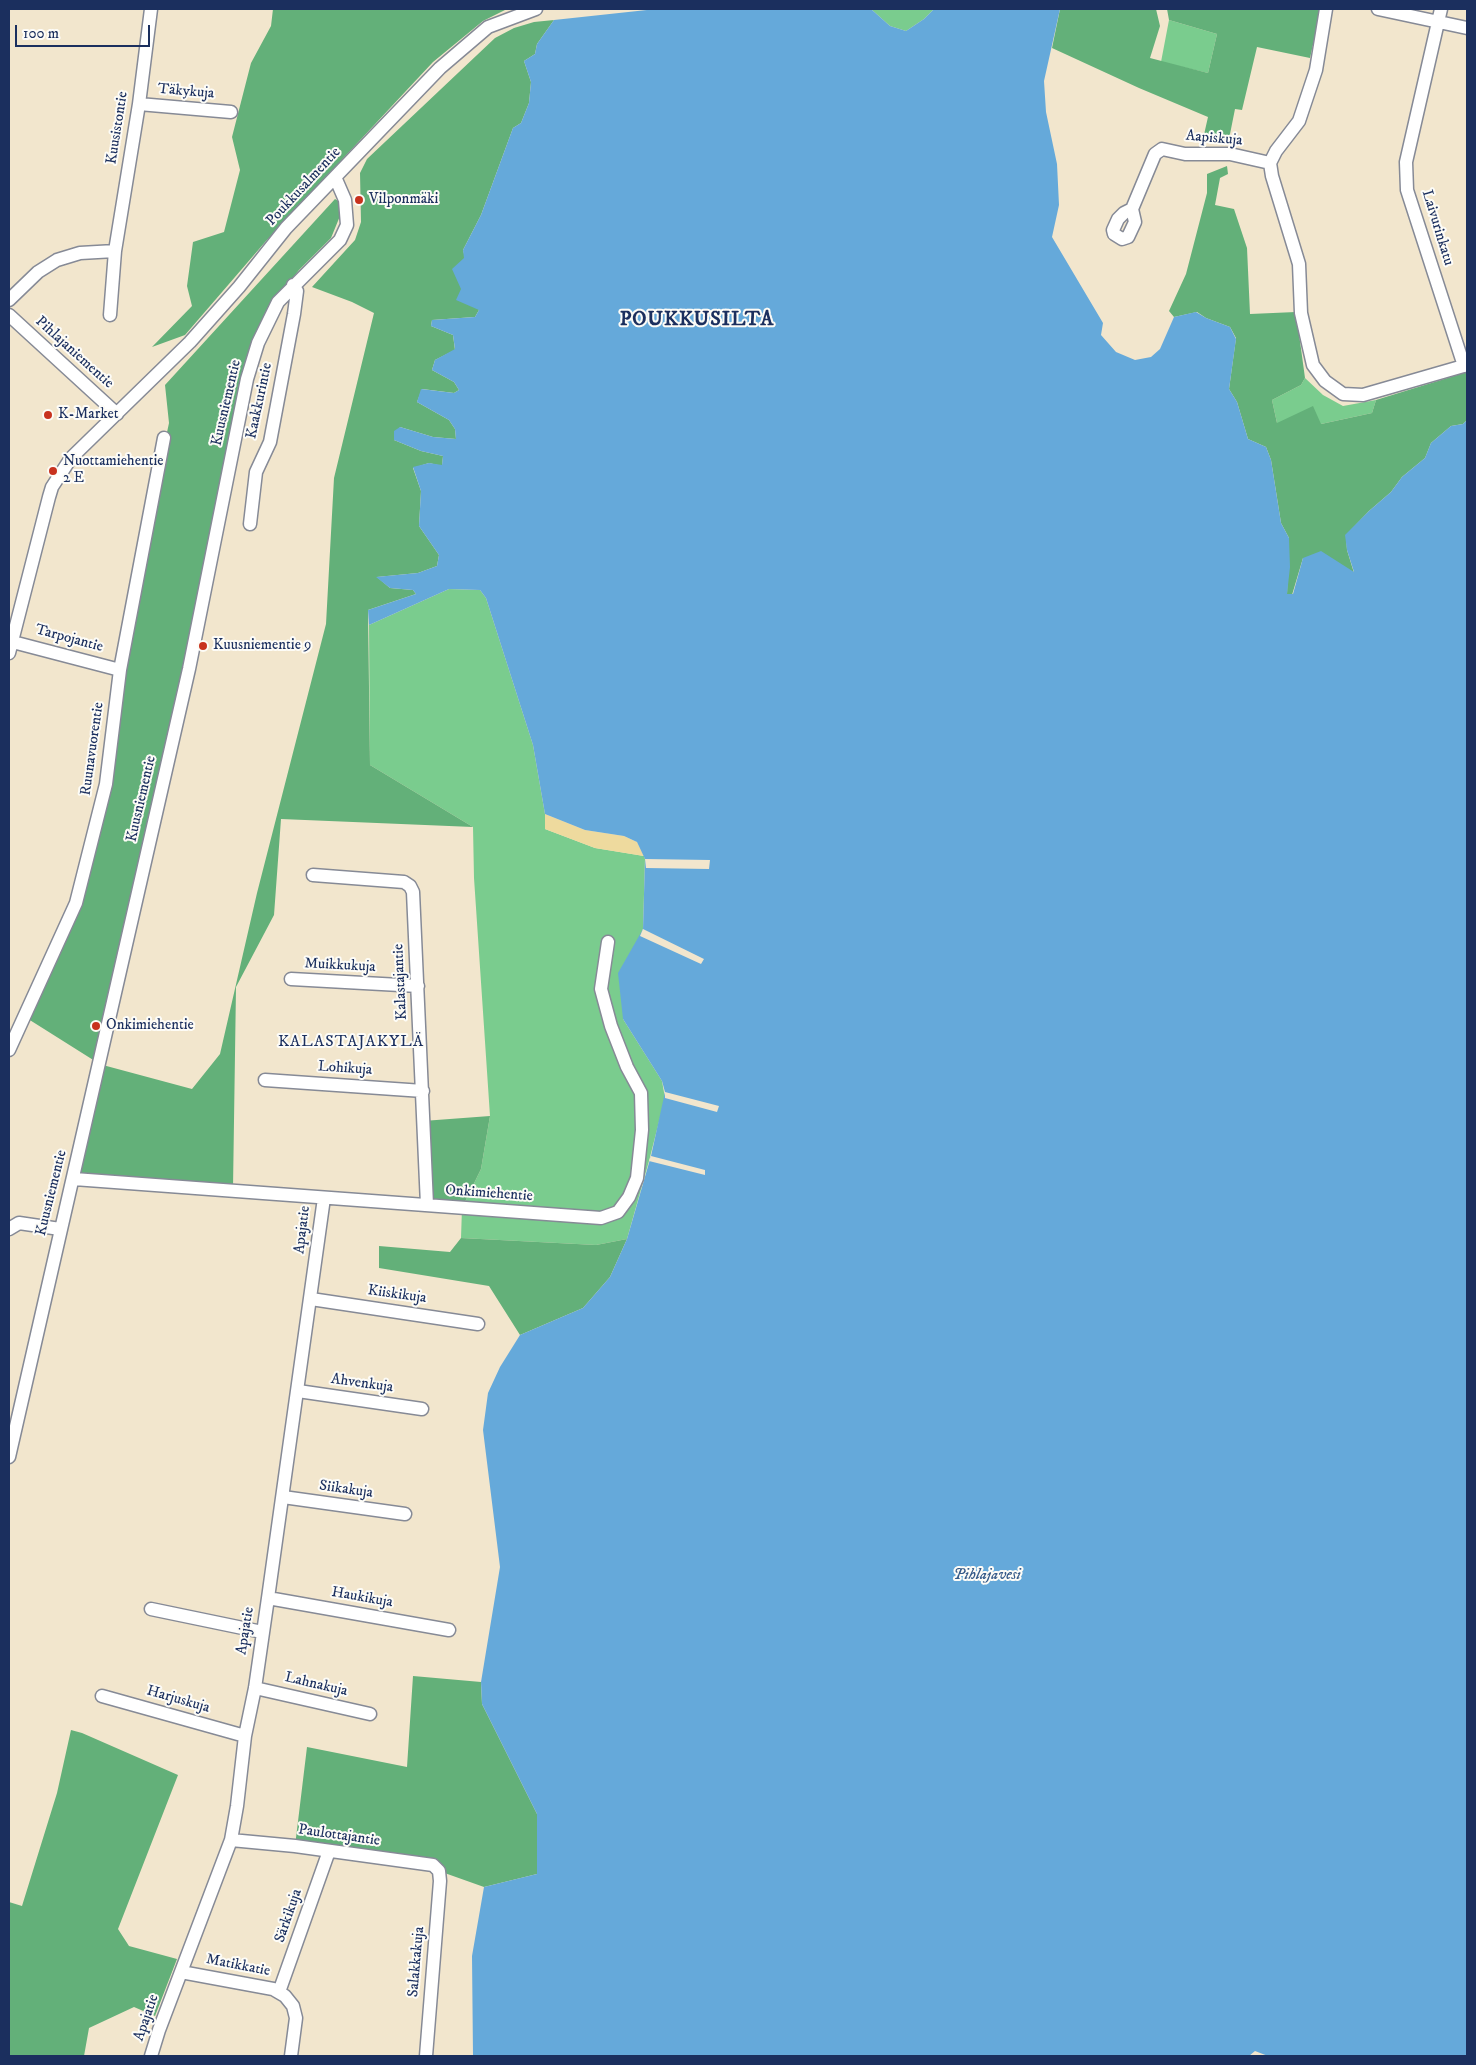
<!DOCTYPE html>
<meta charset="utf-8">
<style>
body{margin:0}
#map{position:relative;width:1476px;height:2065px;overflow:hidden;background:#f2e6cd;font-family:"IM FELL DW Pica",serif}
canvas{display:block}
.frame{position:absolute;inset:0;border:10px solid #1b2f5e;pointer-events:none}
.scale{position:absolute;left:15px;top:25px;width:135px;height:22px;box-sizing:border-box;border:2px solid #1b2f5e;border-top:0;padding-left:6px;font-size:15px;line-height:18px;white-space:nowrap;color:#1b2f5e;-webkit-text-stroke:4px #fdfcf7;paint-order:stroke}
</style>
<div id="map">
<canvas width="1476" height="2065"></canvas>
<div class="frame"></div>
<div class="scale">100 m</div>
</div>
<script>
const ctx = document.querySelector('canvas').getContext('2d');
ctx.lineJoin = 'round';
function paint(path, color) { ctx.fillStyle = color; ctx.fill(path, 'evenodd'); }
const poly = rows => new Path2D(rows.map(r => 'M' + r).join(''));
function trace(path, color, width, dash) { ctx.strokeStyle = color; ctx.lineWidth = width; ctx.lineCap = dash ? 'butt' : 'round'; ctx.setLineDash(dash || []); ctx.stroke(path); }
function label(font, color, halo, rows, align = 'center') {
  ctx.font = font + ' "IM FELL DW Pica",serif'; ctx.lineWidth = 4; ctx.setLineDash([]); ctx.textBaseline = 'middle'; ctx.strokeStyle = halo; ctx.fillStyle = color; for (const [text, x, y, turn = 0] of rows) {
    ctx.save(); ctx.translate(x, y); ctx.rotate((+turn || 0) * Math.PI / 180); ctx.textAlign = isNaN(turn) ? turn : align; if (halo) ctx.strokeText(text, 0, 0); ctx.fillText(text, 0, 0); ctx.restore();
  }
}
paint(poly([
 [871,9,934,9,924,19,906,31,890,26],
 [1169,20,1217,34,1208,73,1161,62],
 [1305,378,1323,395,1343,406,1376,400,1372,413,1321,424,1277,423,1272,400,1301,385],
 [449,589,480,590,486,598,533,745,545,814,545,829,595,848,644,856,645,859,643,929,640,936,623,1019,662,1081,665,1098,649,1161,627,1239,596,1245,461,1238,462,1208,481,1169,490,1116,474,878,473,827,370,765,369,625]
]), '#7acc8e');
paint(poly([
 [273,9,507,9,483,21,433,62,266,241,185,335,152,347,192,306,187,286,193,242,224,232,240,170,232,137,251,63,271,26],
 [1060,9,1156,9,1160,26,1150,58,1208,73,1217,34,1169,20,1167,9,1321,9,1310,58,1257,47,1242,110,1235,109,1228,144,1203,139,1208,117,1139,88,1052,48],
 [554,20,537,44,535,54,524,61,531,82,529,103,521,123,513,128,481,215,463,250,479,310,475,317,432,320,431,326,453,335,455,350,435,360,432,370,454,382,459,390,454,393,422,389,417,402,449,420,455,429,456,439,433,437,400,427,394,440,421,451,443,456,442,466,429,463,413,468,421,491,419,526,439,555,437,566,418,573,377,577,390,588,413,590,416,594,368,610,370,765,473,827,281,819,274,915,236,987,233,1188,74,1179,98,1063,25,1017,76,903,106,784,148,521,169,423,165,385,335,199,340,202,340,216,331,238,299,270,270,307,99,1064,192,1089,220,1054,257,893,326,624,334,478,374,313,352,302,312,287,355,240,361,222,360,173,367,159,495,38,514,28,534,22],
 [1227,166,1228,174,1220,178,1215,205,1234,209,1247,248,1250,314,1296,312,1305,378,1301,385,1272,400,1277,423,1313,406,1321,424,1372,413,1376,400,1467,372,1467,420,1463,424,1451,426,1431,443,1425,458,1402,477,1391,492,1369,511,1346,535,1347,550,1354,573,1303,558,1292,595,1287,594,1289,538,1281,523,1271,460,1266,447,1248,439,1237,402,1229,389,1236,338,1230,327,1206,318,1197,312,1174,317,1169,311,1186,274,1207,193,1207,174],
 [490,1116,481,1169,462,1208,427,1205,423,1121],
 [461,1238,596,1245,627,1239,610,1277,583,1308,520,1335,489,1286,379,1268,379,1246,450,1252],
 [413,1676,481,1682,482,1704,537,1814,537,1874,484,1887,439,1871,295,1846,307,1747,407,1767],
 [71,1730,82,1733,178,1775,118,1929,129,1946,177,1959,155,2016,134,2007,89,2028,84,2056,9,2056,9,1902,22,1906,57,1793]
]), '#63b079');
paint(poly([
 [545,814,585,830,624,836,637,842,644,856,595,848,545,829]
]), '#eeda9e');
paint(poly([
 [656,9,871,9,890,26,906,31,924,19,934,9,1060,9,1044,81,1046,112,1057,164,1059,205,1052,237,1103,323,1101,335,1116,352,1135,360,1151,357,1160,349,1174,317,1196,312,1206,318,1230,327,1236,339,1229,389,1237,402,1248,439,1266,447,1271,460,1281,523,1289,538,1290,567,1287,594,1293,594,1303,558,1321,551,1354,572,1347,550,1345,535,1369,511,1391,492,1402,477,1425,458,1431,443,1451,426,1463,424,1467,420,1467,2056,1268,2056,1255,2051,1249,2056,473,2056,472,1956,484,1887,537,1874,537,1814,482,1704,481,1682,500,1567,483,1430,488,1393,500,1367,520,1335,583,1308,610,1277,627,1239,651,1156,665,1092,662,1081,623,1019,618,973,643,929,645,859,637,842,624,836,585,830,545,814,533,745,486,598,480,590,449,589,369,625,368,610,416,594,413,590,390,588,376,577,418,573,437,566,439,555,419,526,421,491,413,467,429,463,442,465,443,456,421,451,394,440,394,431,400,427,433,437,456,439,455,429,449,420,417,402,421,389,454,393,459,390,454,382,432,370,435,360,455,349,453,335,431,326,432,320,475,317,479,310,456,300,461,289,452,269,464,258,463,250,481,215,513,128,521,123,529,103,531,82,524,61,535,54,537,44,554,20]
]), '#65a9da');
paint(poly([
 [645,859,710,860,709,869,646,868],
 [643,929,704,959,701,964,640,936],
 [665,1092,719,1106,717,1112,665,1098],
 [651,1156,705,1170,705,1175,649,1161]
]), '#f2e6cd');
const minor = poly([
 [1326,9,1316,70,1299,121,1276,151,1270,163,1272,176,1299,264,1301,313,1313,365,1325,381,1343,394,1363,395,1467,365],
 [1378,9,1467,28],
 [1441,9,1406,162,1407,190,1464,366],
 [139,104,231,112],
 [1132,209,1135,222,1128,237,1122,239,1114,234,1113,230,1118,219,1124,213,1132,209,1155,154,1162,149,1185,154,1230,154,1270,163],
 [9,300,38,272,57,260,80,253,115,251],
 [9,315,117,414],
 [110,315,115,251,139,104,151,9],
 [250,524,256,472,270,442,294,314,297,291,293,285],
 [9,641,120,670],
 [9,653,49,497,52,487,71,458,190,342,239,287,286,228,440,68,488,27,536,9],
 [313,875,404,882,410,886,413,892,427,1205],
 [291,979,418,986],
 [9,1050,76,903,106,784,120,670,164,438],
 [265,1080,423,1091],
 [74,1179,601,1218,618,1212,629,1197,637,1178,642,1130,641,1093,627,1067,611,1026,601,989,608,942],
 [9,1229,19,1223,60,1229],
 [311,1299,478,1324],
 [298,1391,422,1409],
 [9,1457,189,669,247,379,258,343,278,302,340,240,347,225,345,200,335,177],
 [283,1497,405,1514],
 [268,1598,449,1630],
 [151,1609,262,1632],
 [255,1688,370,1714],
 [102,1696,245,1736],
 [231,1840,295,1846,433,1865,439,1871,440,1881,426,2056],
 [181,1972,273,1989,285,1996,293,2006,296,2018,291,2056],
 [279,1992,329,1851],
 [151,2056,159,2030,231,1840,237,1806,245,1736,255,1688,268,1598,324,1198]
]);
trace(minor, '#868a96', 15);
trace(minor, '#fff', 12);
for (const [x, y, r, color] of [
 [359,200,5,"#c8321e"],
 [48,415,5,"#c8321e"],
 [53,471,5,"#c8321e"],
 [203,646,5,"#c8321e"],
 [96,1026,5,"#c8321e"]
]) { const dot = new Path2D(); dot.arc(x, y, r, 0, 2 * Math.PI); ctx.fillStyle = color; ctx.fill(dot); trace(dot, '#fdfcf7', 2); }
label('15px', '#1b2f5e', '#fdfcf7', [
 ["Täkykuja",186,92,5],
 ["Kuusistontie",118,128,-81],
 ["Aapiskuja",1214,139,5],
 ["Poukkusalmentie",304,187,-47],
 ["Laivurinkatu",1437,228,73],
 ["Pihlajaniementie",74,353,42],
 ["Kaakkurintie",260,401,-78],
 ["Kuusniementie",227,403,-77],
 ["Tarpojantie",69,639,15],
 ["Ruunavuorentie",93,749,-82],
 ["Kuusniementie",142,799,-77],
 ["Muikkukuja",340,966,3],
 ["Kalastajantie",401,982,-93],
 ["Lohikuja",345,1069,4],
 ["Kuusniementie",52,1193,-76],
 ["Onkimiehentie",489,1194,4],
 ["Apajatie",303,1230,-83],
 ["Kiiskikuja",397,1295,8],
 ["Ahvenkuja",362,1384,8],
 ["Siikakuja",346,1490,8],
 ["Haukikuja",362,1598,10],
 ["Apajatie",246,1631,-81],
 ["Lahnakuja",316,1685,13],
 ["Harjuskuja",178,1700,16],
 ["Paulottajantie",339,1836,8],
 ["Särkikuja",289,1916,-71],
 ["Salakkakuja",417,1962,-85],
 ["Matikkatie",238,1966,11],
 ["Apajatie",147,2018,-71]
]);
label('15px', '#1b2f5e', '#fdfcf7', [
 ["Vilponmäki",369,200],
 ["K-Market",58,415],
 ["Nuottamiehentie",63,462],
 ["2 E",63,479],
 ["Kuusniementie 9",213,646],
 ["Onkimiehentie",106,1026]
], 'left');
ctx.letterSpacing = '1px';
label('16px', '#1b2f5e', '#fdfcf7', [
 ["KALASTAJAKYLÄ",351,1043]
]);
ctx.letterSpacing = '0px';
label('italic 16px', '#355a89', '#fdfcf7', [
 ["Pihlajavesi",987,1576]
]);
ctx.letterSpacing = '1px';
label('bold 20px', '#1b2f5e', '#fdfcf7', [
 ["POUKKUSILTA",697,321]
]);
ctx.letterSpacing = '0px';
</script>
